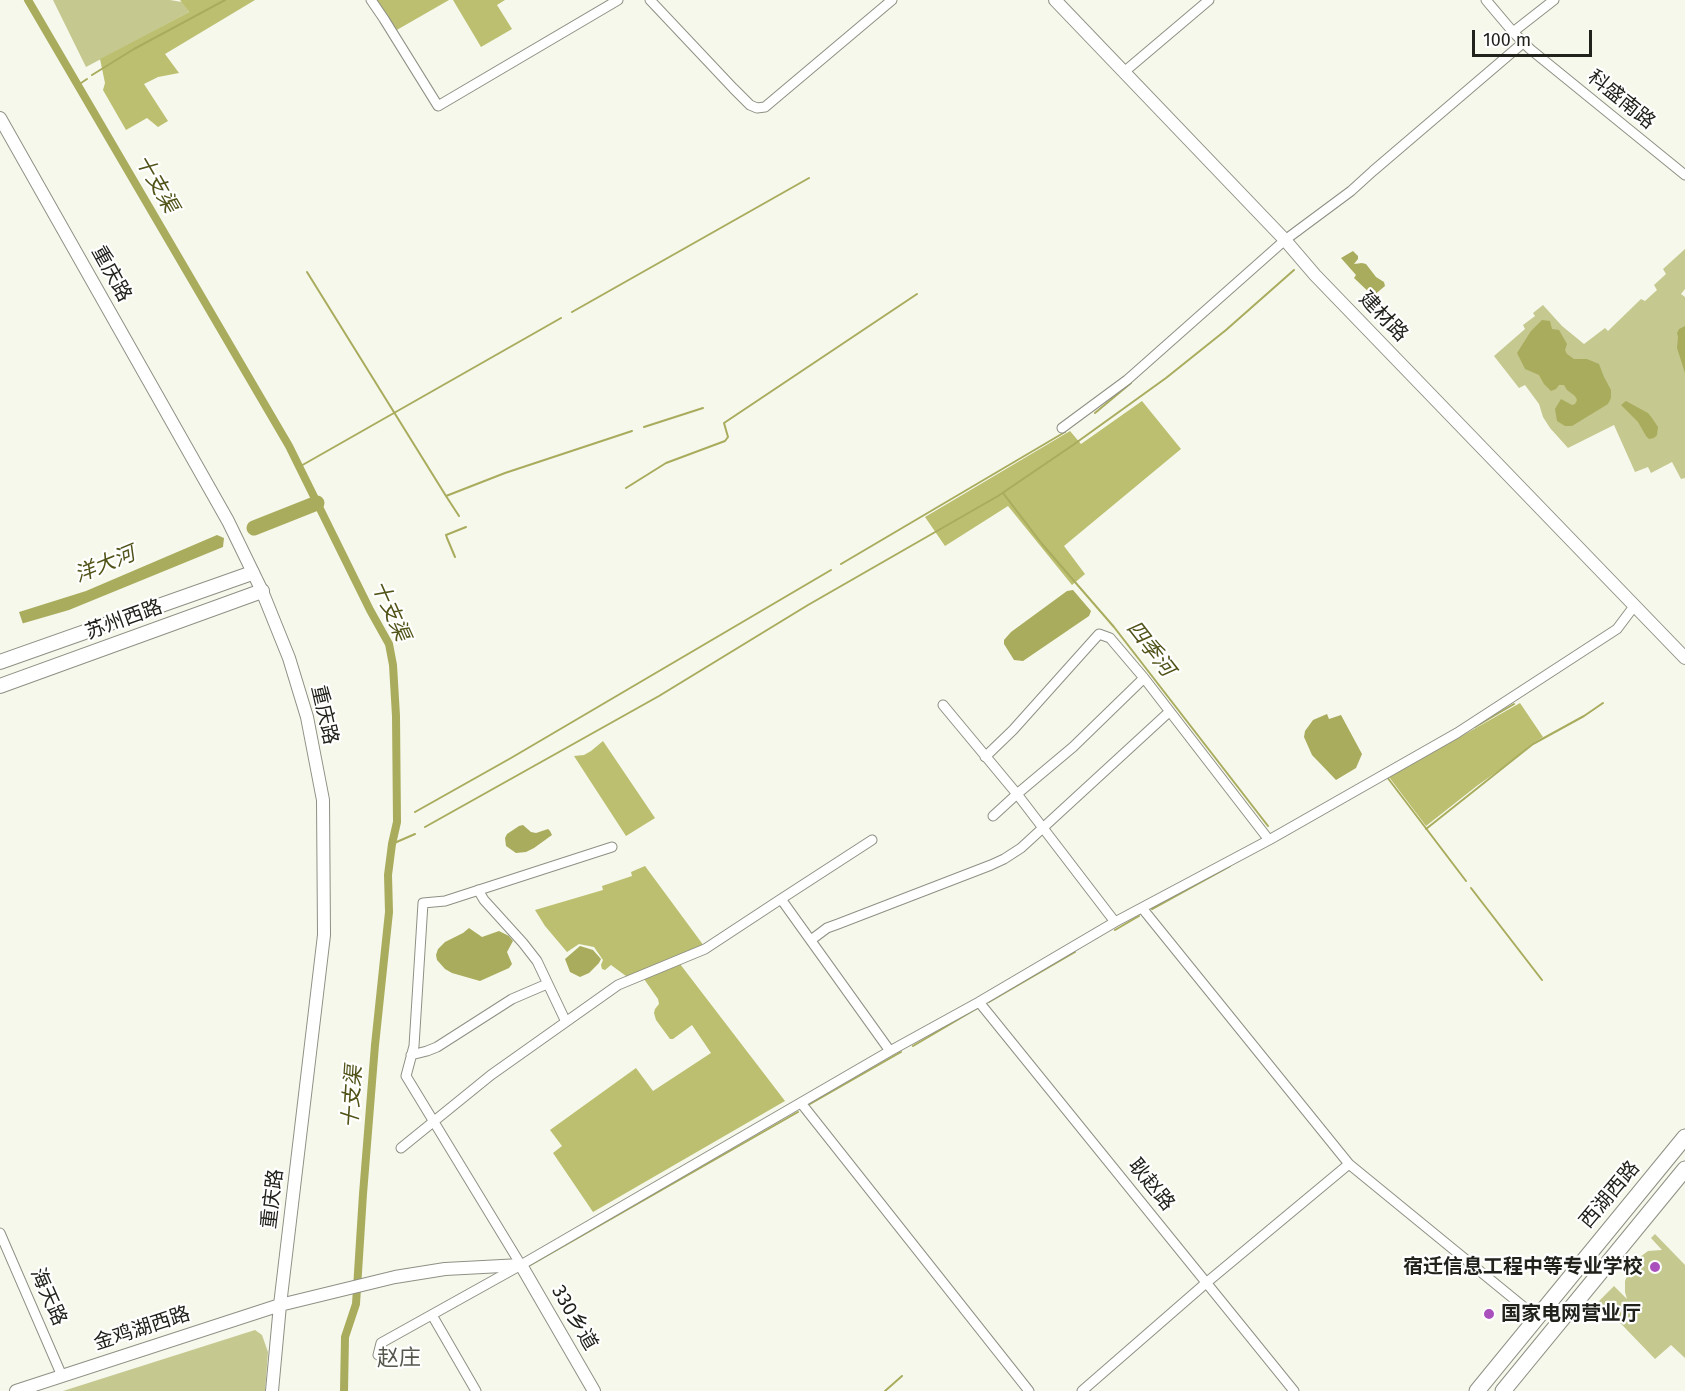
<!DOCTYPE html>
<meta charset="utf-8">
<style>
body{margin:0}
#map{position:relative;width:1685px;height:1391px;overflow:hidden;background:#f6f8eb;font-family:"Fira Sans",sans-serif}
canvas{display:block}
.scale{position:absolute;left:1472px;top:30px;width:120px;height:27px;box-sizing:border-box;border:3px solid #22221d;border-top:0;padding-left:8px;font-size:18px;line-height:21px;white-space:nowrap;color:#22221d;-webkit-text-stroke:4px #fff;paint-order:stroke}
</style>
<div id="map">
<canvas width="1685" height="1391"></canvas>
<div class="scale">100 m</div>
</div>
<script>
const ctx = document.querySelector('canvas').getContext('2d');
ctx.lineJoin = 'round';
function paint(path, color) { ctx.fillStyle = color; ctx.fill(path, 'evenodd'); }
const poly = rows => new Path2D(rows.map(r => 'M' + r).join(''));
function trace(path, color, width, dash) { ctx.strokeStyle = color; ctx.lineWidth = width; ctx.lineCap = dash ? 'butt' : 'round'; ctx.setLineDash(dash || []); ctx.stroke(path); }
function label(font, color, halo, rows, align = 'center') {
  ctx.font = font + ' "Fira Sans","Noto Sans SC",sans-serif'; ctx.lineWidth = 4.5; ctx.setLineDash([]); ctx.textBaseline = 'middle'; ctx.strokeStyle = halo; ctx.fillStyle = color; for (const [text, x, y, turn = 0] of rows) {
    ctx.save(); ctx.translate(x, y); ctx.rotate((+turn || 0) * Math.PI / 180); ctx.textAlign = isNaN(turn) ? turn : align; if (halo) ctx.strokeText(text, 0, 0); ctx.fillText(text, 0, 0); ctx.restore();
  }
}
paint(poly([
 [53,0,170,0,182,2,189,12,86,67],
 [1685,249,1685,289,1681,294,1685,297,1685,478,1681,479,1672,462,1651,473,1648,467,1635,472,1614,425,1568,448,1550,428,1543,417,1539,404,1525,385,1519,388,1494,356,1525,329,1523,325,1535,316,1533,313,1543,305,1562,326,1584,344,1605,328,1608,331,1641,299,1645,301,1657,290,1654,285,1666,274,1663,269],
 [1655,1234,1685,1265,1685,1358,1671,1345,1655,1359,1599,1301,1614,1286,1627,1299,1625,1292,1625,1281,1630,1268,1636,1260,1648,1251,1662,1250,1651,1238],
 [255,1330,262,1335,268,1352,265,1391,63,1391]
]), '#c5c88f');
paint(poly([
 [180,0,255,0,165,54,179,73,158,77,144,84,168,121,158,127,147,118,126,130,103,90,105,83,100,59,189,12],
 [373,0,449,0,395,31],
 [453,0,505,0,497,5,512,29,481,47],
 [1142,401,1181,449,1064,546,1085,574,1072,585,1008,506,945,546,925,517,1070,431,1081,444],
 [1520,703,1543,737,1533,743,1508,764,1478,785,1426,826,1389,777],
 [603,741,655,818,626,836,574,756,584,755,591,751],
 [645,866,704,946,633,976,626,976,611,965,605,970,602,969,601,965,603,960,594,947,579,944,567,952,545,926,535,910,603,890,602,886,632,876,631,872],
 [680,964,785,1101,593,1212,553,1153,562,1146,550,1130,636,1068,653,1091,711,1053,692,1025,673,1039,670,1039,656,1020,654,1013,655,1009,659,1004,658,999,644,979]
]), '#bbbf6f');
paint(poly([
 [1353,251,1358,256,1358,259,1354,264,1362,263,1366,264,1376,277,1384,282,1385,286,1373,296,1354,278,1356,275,1341,258],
 [1542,320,1550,321,1552,329,1559,330,1567,344,1565,350,1567,354,1574,359,1587,359,1599,364,1604,377,1611,390,1611,398,1608,404,1572,426,1565,426,1557,421,1555,409,1561,399,1572,405,1575,404,1577,400,1575,396,1567,390,1564,385,1559,385,1556,389,1551,391,1544,384,1539,375,1525,369,1517,353,1531,331],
 [1685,326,1685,373,1677,348,1678,337,1677,333,1679,329],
 [1626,401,1648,413,1652,418,1658,427,1657,435,1654,438,1649,439,1646,436,1638,422,1621,405],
 [217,535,224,538,223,547,69,610,0,630,0,618,86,591],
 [1073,590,1091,611,1089,616,1023,661,1014,660,1004,644,1004,640,1011,632,1067,591],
 [1327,714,1329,719,1341,715,1362,754,1356,768,1336,780,1312,755,1304,737,1305,731,1313,720],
 [523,825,531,832,536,833,548,829,550,831,552,835,534,848,526,852,516,853,506,846,505,838,507,834,519,826],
 [469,928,482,937,499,931,509,936,513,941,507,952,512,964,509,968,480,981,452,973,445,969,437,960,436,955,438,949,445,942,463,933],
 [580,946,593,950,601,959,599,963,589,973,580,977,570,972,565,959]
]), '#a9ac5d');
paint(poly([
 [18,609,24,627,0,633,0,614]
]), '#f6f8eb');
trace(poly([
 [92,75,134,49,225,0],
 [78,85,87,79],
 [307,272,446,496],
 [572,312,809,178],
 [1095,413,1131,383],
 [644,427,703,408],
 [299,467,561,318],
 [626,488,666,463,725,441,728,437,724,423,917,294],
 [1003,493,1042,544,1114,627,1268,826],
 [459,516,446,496,505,473,632,431],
 [455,557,447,538,446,535,466,527],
 [841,564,1065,432],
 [1475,727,1514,704],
 [1387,777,1466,881],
 [415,812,511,758,831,570],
 [425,827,659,696,808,605,998,496,1073,445,1166,378,1226,330,1294,270],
 [1426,829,1533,744,1584,716,1603,703],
 [392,844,415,834],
 [1471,888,1542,980],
 [1152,909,1230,866],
 [1115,930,1139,916],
 [989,1002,1075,952],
 [913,1046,976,1009],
 [810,1104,901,1052],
 [527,1267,798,1112],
 [885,1391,902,1376]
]), '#a9ac5d', 2);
trace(poly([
 [28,0,289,446,370,610,389,644,393,665,396,716,397,822,392,844,388,875,389,912,375,1045,363,1194,356,1304,345,1337,344,1391]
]), '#a9ac5d', 8);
trace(poly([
 [254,528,317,503]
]), '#a9ac5d', 15);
const minor = poly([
 [371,0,384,19,438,106,618,0],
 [650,0,733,88,750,105,757,108,765,107,892,0],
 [1486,0,1513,32,1530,49,1685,175],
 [1513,32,1554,0],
 [1124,72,1209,0],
 [1062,428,1127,380,1285,240,1351,191,1373,171,1524,42],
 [943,705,1017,794,1115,922],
 [985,757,1013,730,1099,634,1110,638,1144,678,1269,840],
 [993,816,1017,794,1073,747,1144,678],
 [478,890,484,900,523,943,537,961,566,1022],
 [781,899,872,840],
 [1142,908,1349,1164,1536,1317],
 [811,940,827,928,838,924,991,865,1004,859,1021,848,1169,712],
 [979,1002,1294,1391],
 [411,1055,427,1051,437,1047,512,999,547,984],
 [801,1103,1029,1391],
 [401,1148,491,1075,618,985,705,949,781,899,890,1051],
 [0,1233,62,1376],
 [521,1265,406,1076,414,1046,423,903,445,901,612,847],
 [432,1315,476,1391],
 [378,1355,381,1343,521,1265,890,1051,979,1002,1115,922,1269,840,1457,733,1617,629,1635,605],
 [1082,1391,1206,1283,1349,1164]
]);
const tertiary = poly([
 [1055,0,1285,240,1315,275,1685,658],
 [0,118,228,521,262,591,289,658,307,717,323,800,324,935,280,1305,272,1391],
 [16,1391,280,1305,395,1277,445,1269,521,1265,594,1391]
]);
const secondary = poly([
 [0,662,252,573],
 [0,686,262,591]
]);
const primary = poly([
 [1477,1391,1685,1137],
 [1503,1391,1685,1169]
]);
trace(minor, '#8f9085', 11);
trace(tertiary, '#8f9085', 14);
trace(secondary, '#8f9085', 16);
trace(primary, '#8f9085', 17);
trace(minor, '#fff', 9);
trace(tertiary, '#fff', 12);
trace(secondary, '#fff', 14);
trace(primary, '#fff', 15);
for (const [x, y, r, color] of [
 [1655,1267,6,"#aa50bc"],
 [1489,1314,6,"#aa50bc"]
]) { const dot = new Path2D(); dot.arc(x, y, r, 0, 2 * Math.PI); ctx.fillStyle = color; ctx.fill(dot); trace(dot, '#fff', 2); }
label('20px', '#22221d', '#fff', [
 ["科盛南路",1621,100,39],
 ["重庆路",111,274,61],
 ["建材路",1383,317,46],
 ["苏州西路",124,620,-20],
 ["重庆路",324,715,77],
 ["耿赵路",1151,1185,51],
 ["西湖西路",1610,1195,-50],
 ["重庆路",273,1199,-83],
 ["海天路",48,1297,66],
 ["330乡道",574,1318,60],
 ["金鸡湖西路",142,1329,-18]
]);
label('bold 20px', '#22221d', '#fff', [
 ["宿迁信息工程中等专业学校",1643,1267],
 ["国家电网营业厅",1501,1314,"left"]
], 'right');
label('italic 21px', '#515318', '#fff', [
 ["十支渠",156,184,60],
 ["洋大河",105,565,-22],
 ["十支渠",390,611,66],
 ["四季河",1150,649,52],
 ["十支渠",353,1097,-86]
]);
label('22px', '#56564c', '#fff', [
 ["赵庄",399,1359]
]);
</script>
